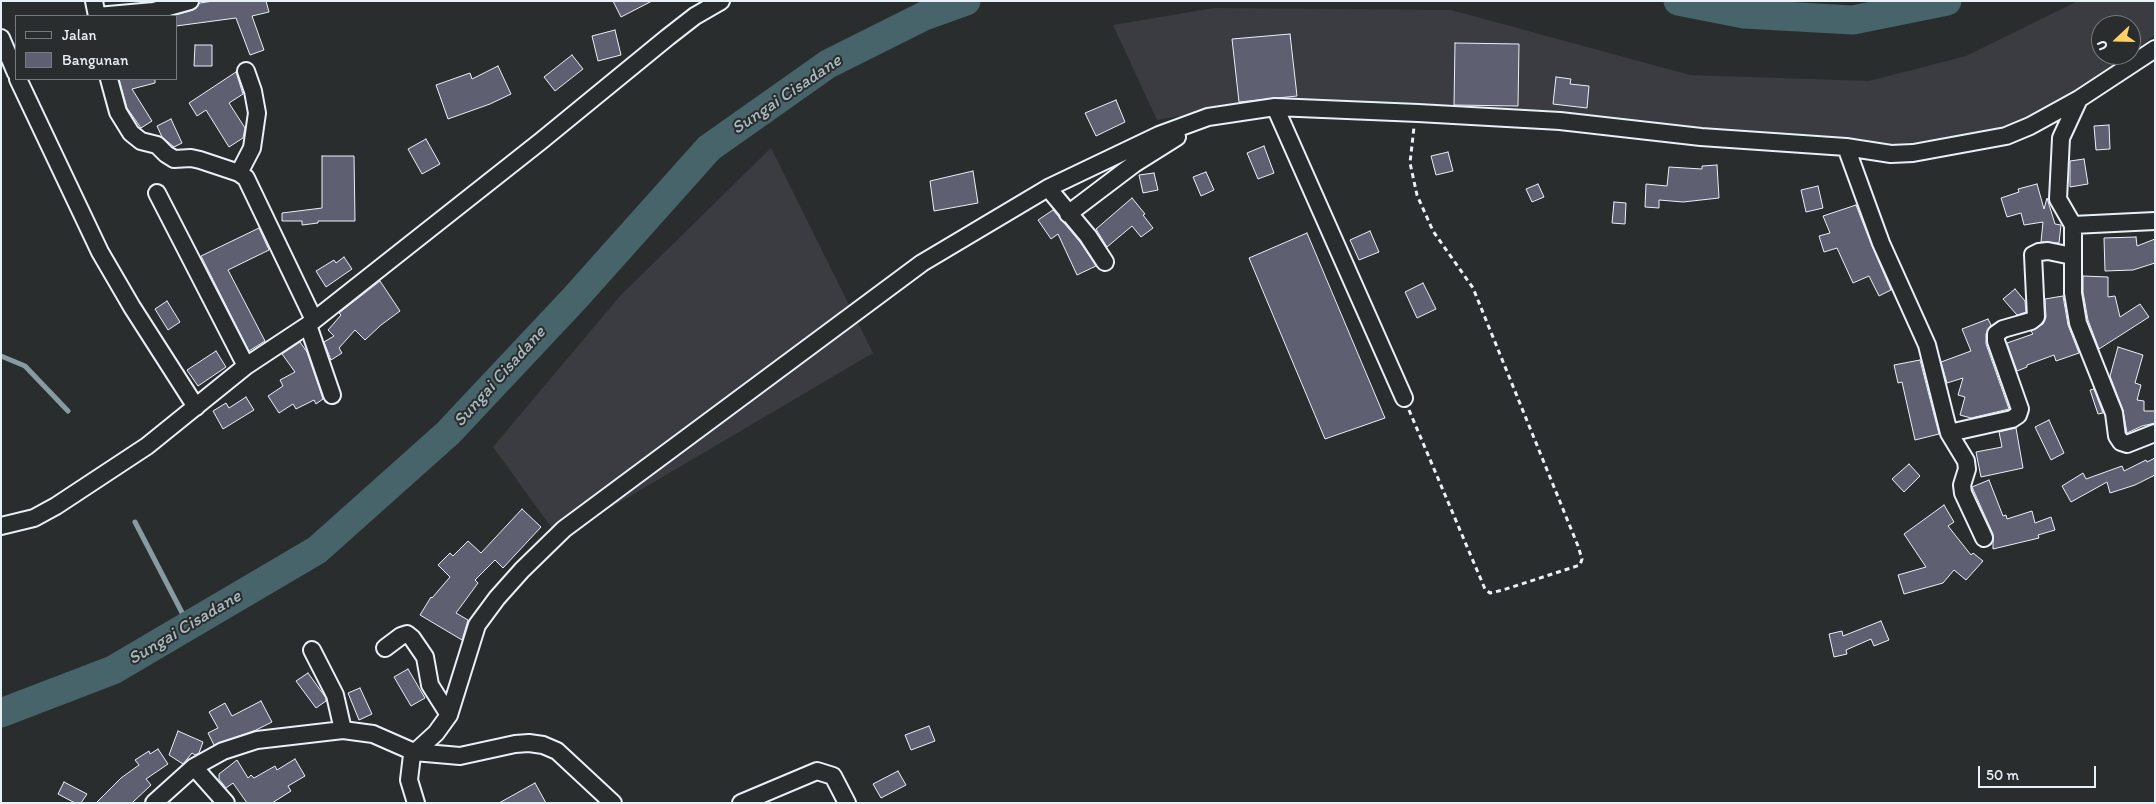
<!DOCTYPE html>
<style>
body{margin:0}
#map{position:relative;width:2156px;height:804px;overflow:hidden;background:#2a2d2e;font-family:Itim,sans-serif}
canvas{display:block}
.frame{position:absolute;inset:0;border:2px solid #e8f1f8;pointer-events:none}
.legend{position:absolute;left:15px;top:15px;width:162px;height:65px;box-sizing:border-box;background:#2a2d2e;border:1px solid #767b7f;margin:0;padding:6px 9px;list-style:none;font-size:15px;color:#e8f1f8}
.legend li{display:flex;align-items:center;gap:10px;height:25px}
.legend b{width:25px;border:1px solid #767b7f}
.north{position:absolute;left:2091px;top:15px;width:50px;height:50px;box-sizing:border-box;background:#2a2d2e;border:1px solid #767b7f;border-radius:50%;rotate:249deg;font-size:14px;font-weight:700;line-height:20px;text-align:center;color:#e8f1f8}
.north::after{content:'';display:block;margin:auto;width:18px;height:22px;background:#ffd166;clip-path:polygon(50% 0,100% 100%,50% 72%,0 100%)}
.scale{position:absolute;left:1978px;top:766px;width:118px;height:22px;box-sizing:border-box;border:2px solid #e8f1f8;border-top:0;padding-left:6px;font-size:15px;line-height:18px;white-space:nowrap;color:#e8f1f8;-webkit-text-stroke:4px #2a2d2e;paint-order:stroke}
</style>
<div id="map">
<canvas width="2156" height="804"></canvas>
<div class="frame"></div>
<ul class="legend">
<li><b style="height:6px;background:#2a2d2e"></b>Jalan</li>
<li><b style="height:14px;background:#5e5f71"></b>Bangunan</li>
</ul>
<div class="north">U</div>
<div class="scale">50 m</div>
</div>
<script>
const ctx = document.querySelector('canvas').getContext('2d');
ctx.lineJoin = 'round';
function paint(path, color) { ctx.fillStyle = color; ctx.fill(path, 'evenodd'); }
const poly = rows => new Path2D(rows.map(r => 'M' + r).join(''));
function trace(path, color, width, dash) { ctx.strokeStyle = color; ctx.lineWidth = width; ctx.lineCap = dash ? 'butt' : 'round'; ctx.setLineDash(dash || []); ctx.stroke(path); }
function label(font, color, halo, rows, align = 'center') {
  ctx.font = font + ' Itim,sans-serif'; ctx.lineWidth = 4; ctx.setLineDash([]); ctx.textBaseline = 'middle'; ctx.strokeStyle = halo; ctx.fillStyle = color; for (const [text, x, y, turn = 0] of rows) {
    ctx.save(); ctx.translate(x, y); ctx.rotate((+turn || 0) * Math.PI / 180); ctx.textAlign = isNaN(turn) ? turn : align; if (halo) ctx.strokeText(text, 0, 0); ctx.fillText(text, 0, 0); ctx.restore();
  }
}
paint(poly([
 [2078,1,2155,1,2155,35,2131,53,2131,25,2101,25,2101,55,2128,55,2074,95,1996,131,1869,148,1520,110,1279,98,1157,120,1113,25,1214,8,1451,10,1690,75,1869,81,1966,56],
 [771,148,873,353,559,538,493,447,620,296]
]), '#3a3c42');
trace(poly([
 [1,356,25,366,68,411],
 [135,522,189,626]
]), '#879ca2', 5);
trace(poly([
 [1678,1,1744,14,1853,20,1947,1],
 [1,713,113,670,317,550,448,433,574,299,709,148,828,64,924,16,966,1]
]), '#466469', 29);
const building = poly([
 [213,1,266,1,269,12,252,16,264,50,250,55,236,18,176,26,176,16,172,16,193,10,200,3,213,1],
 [613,1,652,1,621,17,613,1],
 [615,30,621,55,598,61,592,36,615,30],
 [1290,34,1297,96,1239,102,1232,39,1290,34],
 [1455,43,1519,44,1518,106,1454,105,1455,43],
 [195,45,212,45,212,66,194,66,195,45],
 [572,55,583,69,555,91,544,77,572,55],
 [498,66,511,94,490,104,448,119,436,85,470,73,472,79,498,66],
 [236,72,243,94,229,103,245,128,243,138,229,147,206,110,197,116,189,103,236,72],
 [1556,77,1571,79,1570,84,1589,86,1587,108,1553,104,1556,77],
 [119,79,155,79,155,83,132,89,152,121,141,128,127,108,119,79],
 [1116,100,1125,122,1096,136,1085,113,1116,100],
 [171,119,182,143,174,147,162,137,157,126,171,119],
 [2109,125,2110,149,2096,150,2094,126,2109,125],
 [426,139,440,164,422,174,408,149,426,139],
 [1264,146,1274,173,1258,179,1247,153,1264,146],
 [1448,152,1453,171,1436,175,1431,156,1448,152],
 [322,156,354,156,355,221,318,221,318,223,302,225,302,221,282,221,282,213,322,208,322,156],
 [2084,159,2088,184,2070,187,2070,161,2084,159],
 [1717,165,1719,198,1683,202,1659,200,1659,208,1645,207,1646,184,1667,186,1669,167,1702,169,1702,166,1717,165],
 [973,171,978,203,934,211,930,181,973,171],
 [1206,172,1214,190,1201,196,1193,177,1206,172],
 [1154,173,1158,190,1143,193,1139,175,1154,173],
 [1538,184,1544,197,1532,202,1526,189,1538,184],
 [2037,184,2044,209,2047,198,2055,224,2061,225,2059,243,2041,242,2043,222,2024,225,2021,213,2007,217,2001,198,2019,192,2018,189,2037,184],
 [1818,186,1823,208,1806,212,1801,190,1818,186],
 [1132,198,1145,214,1143,215,1153,228,1141,237,1132,226,1107,247,1096,229,1132,198],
 [1614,202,1626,203,1625,224,1612,223,1614,202],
 [1856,205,1872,246,1891,290,1879,296,1869,276,1853,283,1837,248,1824,252,1819,236,1830,233,1823,216,1856,205],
 [1053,210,1080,242,1096,266,1077,275,1058,234,1051,239,1038,220,1053,210],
 [259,228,269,250,228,270,265,341,249,351,201,256,259,228],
 [1370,231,1379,252,1359,260,1350,240,1370,231],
 [1307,233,1385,418,1325,439,1249,258,1307,233],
 [2136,237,2137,246,2155,239,2155,263,2133,270,2105,271,2104,238,2136,237],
 [344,257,352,269,326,287,316,271,334,260,336,263,344,257],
 [2083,276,2108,277,2108,297,2115,296,2120,317,2140,304,2149,317,2099,349,2088,320,2083,292,2083,276],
 [380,281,400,311,381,325,365,340,355,330,339,348,342,353,331,360,324,342,334,336,328,330,341,315,339,313,380,281],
 [1423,283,1436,309,1417,318,1405,292,1423,283],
 [2015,289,2025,301,2026,312,2017,315,2003,299,2015,289],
 [2063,296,2068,325,2079,353,2056,361,2054,355,2027,365,2027,367,2017,371,2007,343,2033,334,2031,331,2043,324,2046,317,2045,299,2063,296],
 [167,301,180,322,168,330,155,309,167,301],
 [1988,319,1991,325,1986,334,1986,344,2009,409,1971,418,1960,415,1965,397,1958,395,1963,378,1947,383,1941,362,1971,351,1962,329,1988,319],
 [300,342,307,352,323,399,316,404,314,400,296,409,293,404,279,413,268,396,283,386,280,380,295,372,282,354,300,342],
 [2118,347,2143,355,2135,383,2141,385,2137,400,2144,401,2144,411,2155,411,2155,423,2142,426,2127,433,2123,410,2110,376,2118,347],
 [216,351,226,367,198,386,187,370,216,351],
 [1920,360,1939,434,1915,440,1902,382,1898,383,1894,365,1920,360],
 [2094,389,2103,413,2098,414,2090,390,2094,389],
 [246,397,254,410,223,429,213,411,226,403,229,408,246,397],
 [2049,420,2064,453,2051,460,2035,427,2049,420],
 [2016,428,2023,468,1981,477,1976,452,2002,447,1999,432,2016,428],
 [2155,458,2155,475,2135,485,2110,493,2107,482,2071,502,2062,486,2083,473,2086,479,2122,466,2124,471,2146,460,2147,462,2155,458],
 [1909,464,1920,476,1904,492,1892,479,1909,464],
 [1989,480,2003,516,2006,515,2007,519,2032,511,2035,523,2051,517,2055,530,2038,535,2039,538,1993,549,1993,534,1972,487,1989,480],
 [1944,505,1954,522,1948,526,1971,555,1973,553,1983,561,1966,580,1954,570,1943,583,1904,594,1898,575,1926,567,1904,534,1944,505],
 [522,509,541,527,503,568,495,560,475,580,478,583,456,613,468,620,462,640,420,615,431,597,432,598,450,577,438,565,450,553,453,556,468,541,481,553,522,509],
 [1881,621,1889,640,1874,646,1871,639,1846,650,1847,654,1834,657,1829,634,1842,631,1843,636,1881,621],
 [408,669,425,698,411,706,394,677,408,669],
 [308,673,326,698,326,701,316,708,296,681,308,673],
 [360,688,372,714,359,720,348,693,360,688],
 [261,701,272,722,256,730,214,745,208,733,218,728,209,712,225,703,232,716,261,701],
 [929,726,935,741,911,750,905,735,929,726],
 [178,731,203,742,199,753,195,755,192,753,183,764,169,755,178,731],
 [158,749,168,764,146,779,151,785,132,803,96,803,121,778,139,765,135,760,149,751,150,754,158,749],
 [295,759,305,776,288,786,291,791,272,803,247,803,233,783,226,788,219,779,219,774,237,760,248,778,251,775,254,778,275,766,277,770,295,759],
 [898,771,906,785,881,798,873,784,898,771],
 [64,782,87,794,81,803,75,803,58,794,64,782],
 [535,783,546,803,499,803,535,783]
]);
paint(building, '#5e5f71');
trace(building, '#e8f1f8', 1);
const minor = poly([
 [94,1,97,16],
 [97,16,154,11,190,1],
 [1,38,16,73],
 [18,79,100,252,132,307,196,407],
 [109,79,118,112,131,133,141,141,157,145,166,154,174,159,191,158,200,160,239,173,246,178,314,320],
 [2079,99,2061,138,2058,199,2073,225,2073,293,2078,323,2114,413,2117,436,2121,442,2127,444,2155,433],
 [1275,107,1404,398],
 [1846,147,1881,243,1927,345,1949,433,1966,461,1967,469,1962,485,1963,493,1984,538],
 [239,173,252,148,257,113,253,91,246,71],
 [1048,188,1088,236,1105,262],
 [157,193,246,366],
 [1068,214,1134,164,1177,137],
 [2073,225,2155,221],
 [308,325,332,395],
 [1949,433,2012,419,2018,415,2020,409,1996,341,1996,334,2003,329,2031,321,2036,317,2033,255,2039,252,2048,251,2072,256],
 [1,526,34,518,56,506,147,446,246,366,308,325,541,141,668,37,695,16,721,1],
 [385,648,401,636,407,634,412,638,425,657,430,685,449,715],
 [312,650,335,695,343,730],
 [194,767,226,803],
 [154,803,194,767,223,751,257,740,343,730,373,734,414,752,460,756,515,744,529,743,543,745,557,751,613,803],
 [416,803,409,780,412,755,436,733,449,715,477,625,497,598,522,570,564,529,922,263,1048,188,1159,135,1208,117,1275,107,1418,113,1560,121,1701,137,1846,147,1891,154,1913,153,2006,136,2030,126,2079,99,2155,49],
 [741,803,817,771,833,776,847,803]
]);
trace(minor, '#e8f1f8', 20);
trace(poly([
 [1409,410,1485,589,1490,593,1503,590,1580,565,1582,559,1578,546,1473,288,1433,231,1417,195,1410,163,1414,127]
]), '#e8f1f8', 3, [5, 4]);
trace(minor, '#2a2d2e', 16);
label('italic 18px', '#a7b9bf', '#2a2d2e', [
 ["Sungai Cisadane",787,95,-34],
 ["Sungai Cisadane",500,377,-48],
 ["Sungai Cisadane",185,628,-31]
]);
</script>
